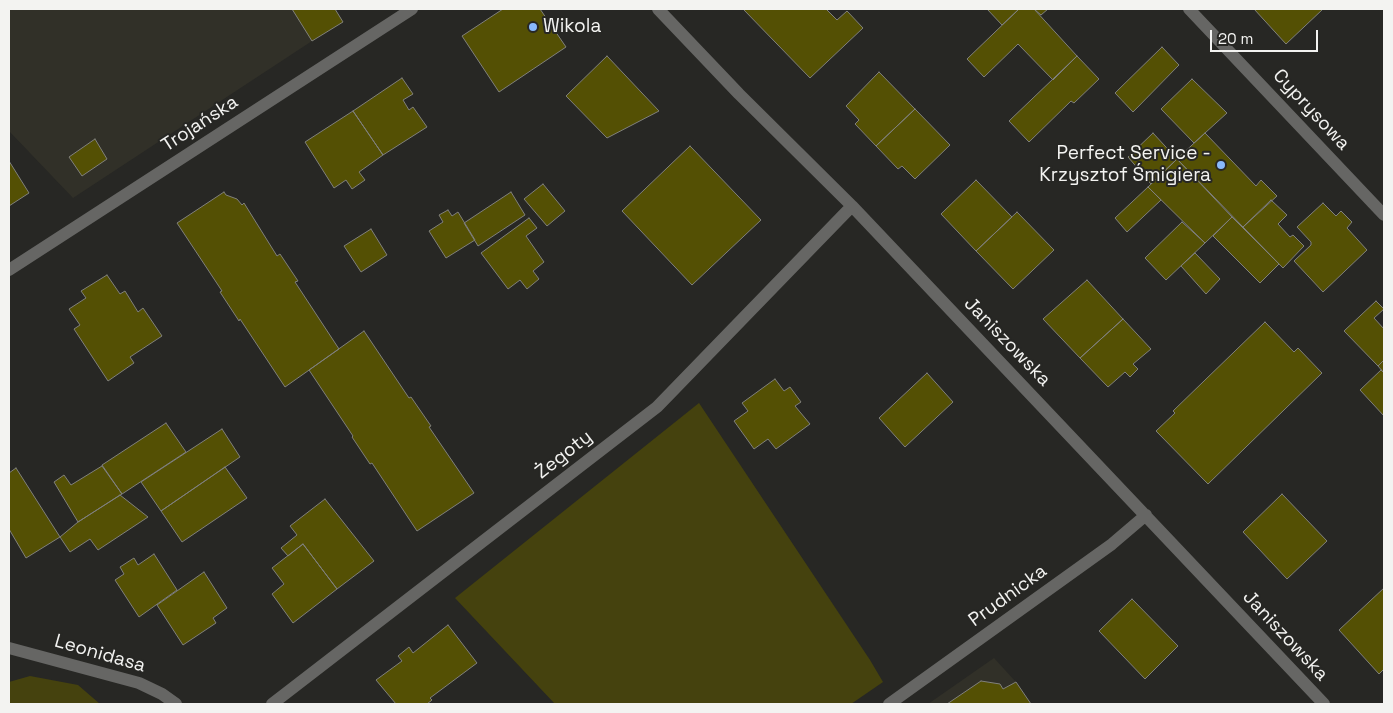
<!DOCTYPE html>
<meta charset="utf-8">
<style>
body{margin:0}
#map{position:relative;width:1393px;height:713px;overflow:hidden;background:#272724;font-family:"Space Grotesk",sans-serif}
canvas{display:block}
.frame{position:absolute;inset:0;border:10px solid #f3f3f1;pointer-events:none}
.scale{position:absolute;left:1210px;top:30px;width:108px;height:22px;box-sizing:border-box;border:2px solid #f3f3f1;border-top:0;padding-left:6px;font-size:15px;line-height:18px;white-space:nowrap;color:#f3f3f1;-webkit-text-stroke:4px #272724;paint-order:stroke}
</style>
<div id="map">
<canvas width="1393" height="713"></canvas>
<div class="frame"></div>
<div class="scale">20 m</div>
</div>
<script>
const ctx = document.querySelector('canvas').getContext('2d');
ctx.lineJoin = 'round';
function paint(path, color) { ctx.fillStyle = color; ctx.fill(path, 'evenodd'); }
const poly = rows => new Path2D(rows.map(r => 'M' + r).join(''));
function trace(path, color, width, dash) { ctx.strokeStyle = color; ctx.lineWidth = width; ctx.lineCap = dash ? 'butt' : 'round'; ctx.setLineDash(dash || []); ctx.stroke(path); }
function label(font, color, halo, rows, align = 'center') {
  ctx.font = font + ' "Space Grotesk",sans-serif'; ctx.lineWidth = 4; ctx.setLineDash([]); ctx.textBaseline = 'middle'; ctx.strokeStyle = halo; ctx.fillStyle = color; for (const [text, x, y, turn = 0] of rows) {
    ctx.save(); ctx.translate(x, y); ctx.rotate((+turn || 0) * Math.PI / 180); ctx.textAlign = isNaN(turn) ? turn : align; if (halo) ctx.strokeText(text, 0, 0); ctx.fillText(text, 0, 0); ctx.restore();
  }
}
paint(poly([
 [9,9,335,9,343,22,312,41,73,198,9,131],
 [994,658,1016,682,1031,704,928,704]
]), '#313028');
paint(poly([
 [699,403,870,660,883,682,851,704,555,704,455,598],
 [30,676,78,685,100,704,9,704,9,682]
]), '#45420e');
const building = poly([
 [292,9,335,9,343,22,312,41,292,9],
 [503,9,540,9,566,47,499,92,462,36,503,9],
 [743,9,826,9,837,20,847,11,863,28,810,78,743,9],
 [987,9,1019,9,1002,25,987,9],
 [1019,9,1034,9,1077,56,1053,80,1018,44,984,77,967,59,1019,9],
 [1034,9,1048,9,1041,15,1034,9],
 [1254,9,1323,9,1286,44,1254,9],
 [1162,47,1179,65,1133,112,1115,93,1162,47],
 [607,56,659,111,607,138,566,96,607,56],
 [1077,56,1099,79,1074,103,1071,101,1029,142,1009,121,1077,56],
 [879,72,915,109,876,146,855,124,859,120,846,106,879,72],
 [402,78,413,94,403,100,409,110,413,107,427,127,383,155,353,111,402,78],
 [1192,79,1227,113,1194,143,1161,109,1192,79],
 [915,109,950,145,915,179,902,166,898,169,876,146,915,109],
 [353,111,383,155,359,172,365,180,352,189,346,180,334,188,305,142,353,111],
 [1153,133,1177,159,1151,184,1128,157,1153,133],
 [1205,133,1256,186,1261,180,1277,196,1243,227,1177,159,1205,133],
 [95,139,107,159,82,176,69,157,95,139],
 [690,146,761,220,692,285,622,211,690,146],
 [1177,159,1232,217,1205,243,1148,187,1177,159],
 [9,161,29,193,9,206,9,161],
 [976,180,1012,217,976,251,941,214,976,180],
 [543,184,565,211,547,226,524,199,543,184],
 [1148,187,1161,200,1127,232,1115,218,1148,187],
 [224,192,226,195,237,199,242,205,244,203,277,256,280,254,298,281,295,282,339,349,285,387,240,319,239,321,220,292,222,291,177,223,224,192],
 [511,192,525,215,478,246,464,223,511,192],
 [1271,200,1287,215,1278,224,1290,237,1293,235,1304,246,1283,268,1243,227,1271,200],
 [1323,203,1336,216,1341,211,1352,222,1347,228,1367,250,1323,292,1294,261,1311,245,1311,242,1297,227,1323,203],
 [448,210,452,216,458,212,475,240,446,258,429,231,443,222,439,215,448,210],
 [1017,212,1054,250,1013,289,976,251,1017,212],
 [1232,217,1279,264,1260,283,1213,236,1232,217],
 [529,218,537,228,526,236,544,262,533,271,539,279,527,289,520,280,508,289,481,253,529,218],
 [1182,222,1205,243,1166,280,1145,258,1182,222],
 [371,229,387,255,361,272,344,246,371,229],
 [1195,253,1220,279,1206,294,1181,266,1195,253],
 [107,275,120,294,125,291,138,312,143,308,162,336,130,357,134,363,108,381,74,329,80,325,69,309,86,298,81,291,107,275],
 [1087,280,1123,319,1080,358,1043,319,1087,280],
 [1376,301,1384,309,1374,318,1384,329,1384,360,1378,366,1344,331,1376,301],
 [1123,319,1151,349,1133,364,1138,369,1130,377,1125,372,1108,387,1080,358,1123,319],
 [1265,322,1294,352,1298,348,1322,373,1208,484,1156,431,1175,413,1173,411,1265,322],
 [364,331,409,398,411,397,431,426,429,427,474,493,417,531,372,463,370,464,352,437,353,436,309,370,364,331],
 [1384,360,1384,373,1378,366,1384,360],
 [1381,370,1384,373,1384,416,1360,390,1381,370],
 [927,373,953,402,905,447,879,418,927,373],
 [775,379,784,391,790,387,801,402,795,406,810,424,776,449,768,439,754,449,734,421,748,411,742,403,775,379],
 [166,423,186,452,122,494,102,465,166,423],
 [222,429,240,457,161,511,141,482,222,429],
 [102,466,122,494,78,522,54,482,64,475,71,485,102,466],
 [225,467,247,498,182,542,161,511,225,467],
 [16,468,60,537,26,558,9,529,9,473,16,468],
 [1282,494,1327,541,1287,579,1243,532,1282,494],
 [120,495,148,517,98,550,90,539,70,552,60,537,78,522,120,495],
 [325,499,374,561,337,589,303,544,288,556,281,548,297,535,290,526,325,499],
 [303,544,337,589,293,623,272,594,284,584,272,568,303,544],
 [154,554,177,590,139,617,115,580,124,574,120,567,134,558,138,565,154,554],
 [204,572,227,608,213,618,216,623,183,645,157,605,204,572],
 [1384,588,1384,669,1379,674,1339,630,1384,588],
 [1132,599,1178,646,1145,679,1099,631,1132,599],
 [448,625,477,663,430,698,432,700,427,704,396,704,376,680,402,661,398,656,409,647,413,653,448,625],
 [981,681,1000,684,1003,689,1016,682,1031,704,947,704,981,681]
]);
paint(building, '#545004');
trace(building, '#80807c', 1);
trace(poly([
 [658,9,739,94,852,206,1324,704],
 [1189,9,1384,215],
 [9,270,412,9],
 [9,648,139,683,162,694,176,704],
 [272,704,657,407,852,206],
 [889,704,1112,544,1146,515]
]), '#666664', 12);
for (const [x, y, r, color] of [
 [533,27,5,"#89bafc"],
 [1221,165,5,"#89bafc"]
]) { const dot = new Path2D(); dot.arc(x, y, r, 0, 2 * Math.PI); ctx.fillStyle = color; ctx.fill(dot); trace(dot, '#272724', 2); }
label('19px', '#f3f3f1', '#272724', [
 ["Wikola",543,27],
 ["Perfect Service -",1211,154,"right"],
 ["Krzysztof Śmigiera",1211,176,"right"]
], 'left');
label('19px', '#f3f3f1', '#272724', [
 ["Cyprysowa",1311,110,47],
 ["Trojańska",200,124,-33],
 ["Janiszowska",1007,342,46],
 ["Żegoty",564,455,-38],
 ["Prudnicka",1008,596,-36],
 ["Janiszowska",1285,636,47],
 ["Leonidasa",100,654,16]
]);
</script>
